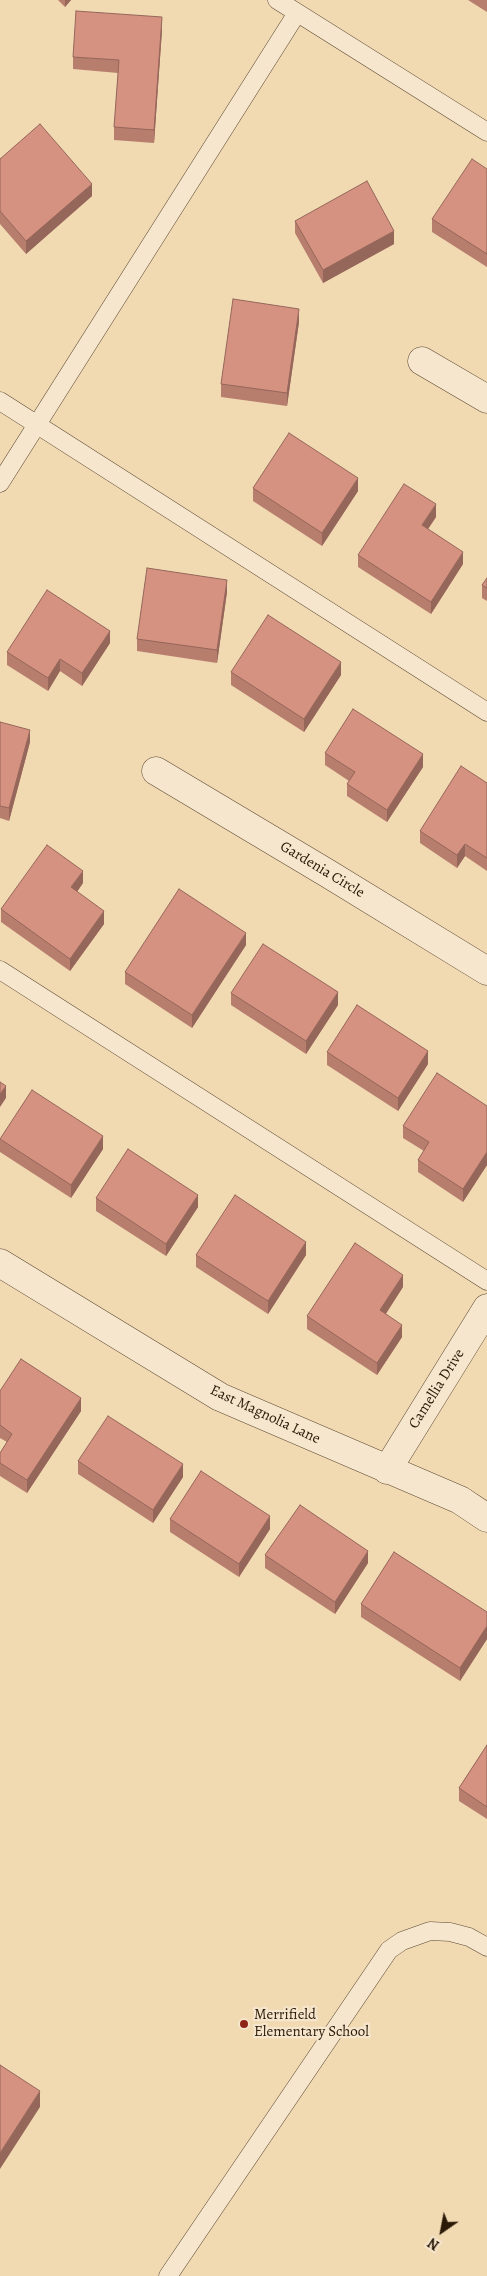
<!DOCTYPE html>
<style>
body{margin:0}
#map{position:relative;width:487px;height:2276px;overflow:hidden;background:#f1d9b2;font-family:Alegreya,serif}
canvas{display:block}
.north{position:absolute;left:417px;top:2206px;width:50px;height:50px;-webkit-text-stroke:4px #f6e6cd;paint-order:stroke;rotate:213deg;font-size:14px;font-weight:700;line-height:20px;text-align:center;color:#2a1907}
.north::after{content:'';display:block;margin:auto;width:18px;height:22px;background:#2a1907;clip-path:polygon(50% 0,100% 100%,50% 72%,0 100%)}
</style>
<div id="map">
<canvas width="487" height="2276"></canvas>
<div class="north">N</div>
</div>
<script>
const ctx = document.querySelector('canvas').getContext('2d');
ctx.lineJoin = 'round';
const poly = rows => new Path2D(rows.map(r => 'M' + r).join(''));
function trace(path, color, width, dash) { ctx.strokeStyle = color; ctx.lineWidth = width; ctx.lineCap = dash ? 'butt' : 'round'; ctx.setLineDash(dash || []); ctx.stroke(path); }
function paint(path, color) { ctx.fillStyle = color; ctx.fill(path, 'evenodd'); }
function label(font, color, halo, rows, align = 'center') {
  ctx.font = font + ' Alegreya,serif'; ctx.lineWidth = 4.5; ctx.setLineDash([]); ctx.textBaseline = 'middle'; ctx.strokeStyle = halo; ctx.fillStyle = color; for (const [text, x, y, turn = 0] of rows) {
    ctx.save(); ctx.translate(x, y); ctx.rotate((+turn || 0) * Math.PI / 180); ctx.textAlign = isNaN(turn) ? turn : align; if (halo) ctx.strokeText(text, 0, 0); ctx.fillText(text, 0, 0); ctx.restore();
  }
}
const service = poly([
 [277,0,487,132],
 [0,401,487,712],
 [0,483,297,13],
 [0,970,487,1281],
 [168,2276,389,1950,402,1941,430,1931,450,1932,469,1937,487,1947]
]);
const minor = poly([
 [422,361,487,399],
 [156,771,327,873,487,971],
 [0,1263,220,1397,460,1500,487,1518],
 [387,1470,487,1308]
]);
trace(service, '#5c4932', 19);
trace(minor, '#5c4932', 29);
trace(service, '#f6e6cd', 18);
trace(minor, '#f6e6cd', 28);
paint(poly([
 [58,0,71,0,65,7],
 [468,0,487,0,487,12],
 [162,30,154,143,114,140,114,127,118,73,73,69,73,57],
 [0,159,92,196,26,254,0,224],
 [487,169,487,267,432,232,432,219],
 [295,221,394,244,323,283,295,233],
 [299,322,287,406,221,397,221,384],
 [253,488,358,491,322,546,253,501],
 [436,517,428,529,463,564,431,614,358,567,358,555],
 [487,578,487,601,482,598,482,585],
 [227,592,217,663,137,651,137,639],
 [110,643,82,686,60,671,48,691,7,665,7,652],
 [231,672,341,675,304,732,231,685],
 [0,722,30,742,9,821,0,818],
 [325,753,423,767,387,822,347,796,347,784,349,781,325,765],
 [487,783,487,871,465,856,457,868,420,843,420,831],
 [83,883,77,892,104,924,70,971,1,922,1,909],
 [246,945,192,1028,125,984,125,972],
 [231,993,338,1005,306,1054,231,1005],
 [327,1052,428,1064,398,1111,327,1065],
 [487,1106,487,1165,463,1202,418,1172,418,1160,424,1151,403,1138,403,1126],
 [0,1139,103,1149,71,1198,0,1152],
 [96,1198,198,1207,166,1256,96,1211],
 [196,1255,306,1255,268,1314,196,1267],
 [403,1287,386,1314,402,1337,377,1375,307,1329,307,1316],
 [0,1391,81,1411,27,1493,0,1476,0,1453,7,1442,0,1438],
 [78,1461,183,1477,153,1523,78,1474],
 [170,1519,270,1529,239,1577,170,1532],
 [265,1555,368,1563,335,1614,265,1568],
 [361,1604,487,1612,487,1639,460,1681,361,1617],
 [487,1745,487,1819,459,1801,459,1788]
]), '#b77e6e');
paint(poly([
 [65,0,71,0,65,7],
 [162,17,162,30,154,143,154,130],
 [92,184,92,196,26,254,26,241],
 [394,231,394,244,323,283,323,270],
 [299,309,299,322,287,406,287,393],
 [358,478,358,491,322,546,322,533],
 [436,504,436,517,422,538,422,525],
 [463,552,463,564,431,614,431,602],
 [227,580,227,592,217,663,217,650],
 [110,631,110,643,82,686,82,673],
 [60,659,60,671,48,691,48,678],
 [341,662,341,675,304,732,304,719],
 [30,730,30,742,9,821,9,808],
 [423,754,423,767,387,822,387,810],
 [465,844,465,856,457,868,457,855],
 [83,871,83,883,71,900,71,887],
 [104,911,104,924,70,971,70,959],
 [246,933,246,945,192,1028,192,1015],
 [338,992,338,1005,306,1054,306,1041],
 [428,1051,428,1064,398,1111,398,1098],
 [6,1086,6,1098,0,1107,0,1094],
 [103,1136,103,1149,71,1198,71,1185],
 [487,1152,487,1165,463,1202,463,1189],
 [198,1195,198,1207,166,1256,166,1244],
 [306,1242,306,1255,268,1314,268,1301],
 [403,1275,403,1287,380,1322,380,1310],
 [402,1325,402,1337,377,1375,377,1363],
 [81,1398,81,1411,27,1493,27,1480],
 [183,1464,183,1477,153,1523,153,1510],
 [270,1516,270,1529,239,1577,239,1564],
 [368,1551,368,1563,335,1614,335,1602],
 [487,1626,487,1639,460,1681,460,1668],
 [40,2091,40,2107,0,2169,0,2153]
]), '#95665a');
const building = poly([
 [76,11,162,17,154,130,114,127,119,60,73,57,76,11],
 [40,124,92,184,26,241,0,211,0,159,40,124],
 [472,159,487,169,487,254,432,219,472,159],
 [367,181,394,231,323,270,295,221,367,181],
 [233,299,299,309,287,393,221,384,233,299],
 [289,433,358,478,322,533,253,488,289,433],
 [404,484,436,504,422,525,463,552,431,602,358,555,404,484],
 [147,568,227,580,217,650,137,639,147,568],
 [487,578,487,588,482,585,487,578],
 [47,590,110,631,82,673,60,659,48,678,7,652,47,590],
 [268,615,341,662,304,719,231,672,268,615],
 [353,709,423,754,387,810,347,784,355,772,325,753,353,709],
 [0,722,30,730,9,808,0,806,0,722],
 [461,766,487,783,487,858,465,844,457,855,420,831,461,766],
 [47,845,83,871,71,887,104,911,70,959,1,909,47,845],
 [179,889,246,933,192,1015,125,972,179,889],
 [263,944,338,992,306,1041,231,993,263,944],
 [357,1005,428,1051,398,1098,327,1052,357,1005],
 [437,1073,487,1106,487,1152,463,1189,418,1160,429,1142,403,1126,437,1073],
 [0,1082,6,1086,0,1094,0,1082],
 [32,1090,103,1136,71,1185,0,1139,32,1090],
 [128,1149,198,1195,166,1244,96,1198,128,1149],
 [235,1195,306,1242,268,1301,196,1255,235,1195],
 [355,1243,403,1275,380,1310,402,1325,377,1363,307,1316,355,1243],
 [21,1359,81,1398,27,1480,0,1463,0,1453,12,1434,0,1425,0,1391,21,1359],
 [108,1416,183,1464,153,1510,78,1461,108,1416],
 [201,1471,270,1516,239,1564,170,1519,201,1471],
 [300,1505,368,1551,335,1602,265,1555,300,1505],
 [394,1552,487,1612,487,1626,460,1668,361,1604,394,1552],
 [487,1745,487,1807,459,1788,487,1745],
 [0,2065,40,2091,0,2153,0,2065]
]);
paint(building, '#d59280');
trace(building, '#95665a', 1);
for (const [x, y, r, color] of [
 [244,2024,5,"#8f2418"]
]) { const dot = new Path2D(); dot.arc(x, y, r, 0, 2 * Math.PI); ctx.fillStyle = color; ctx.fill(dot); trace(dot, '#f6e6cd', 2); }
label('15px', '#2a1907', '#f6e6cd', [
 ["Gardenia Circle",322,870,31],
 ["Camellia Drive",437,1389,-58],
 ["East Magnolia Lane",265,1415,25]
]);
label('15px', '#2a1907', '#f6e6cd', [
 ["Merrifield",254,2015],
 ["Elementary School",254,2032]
], 'left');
</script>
